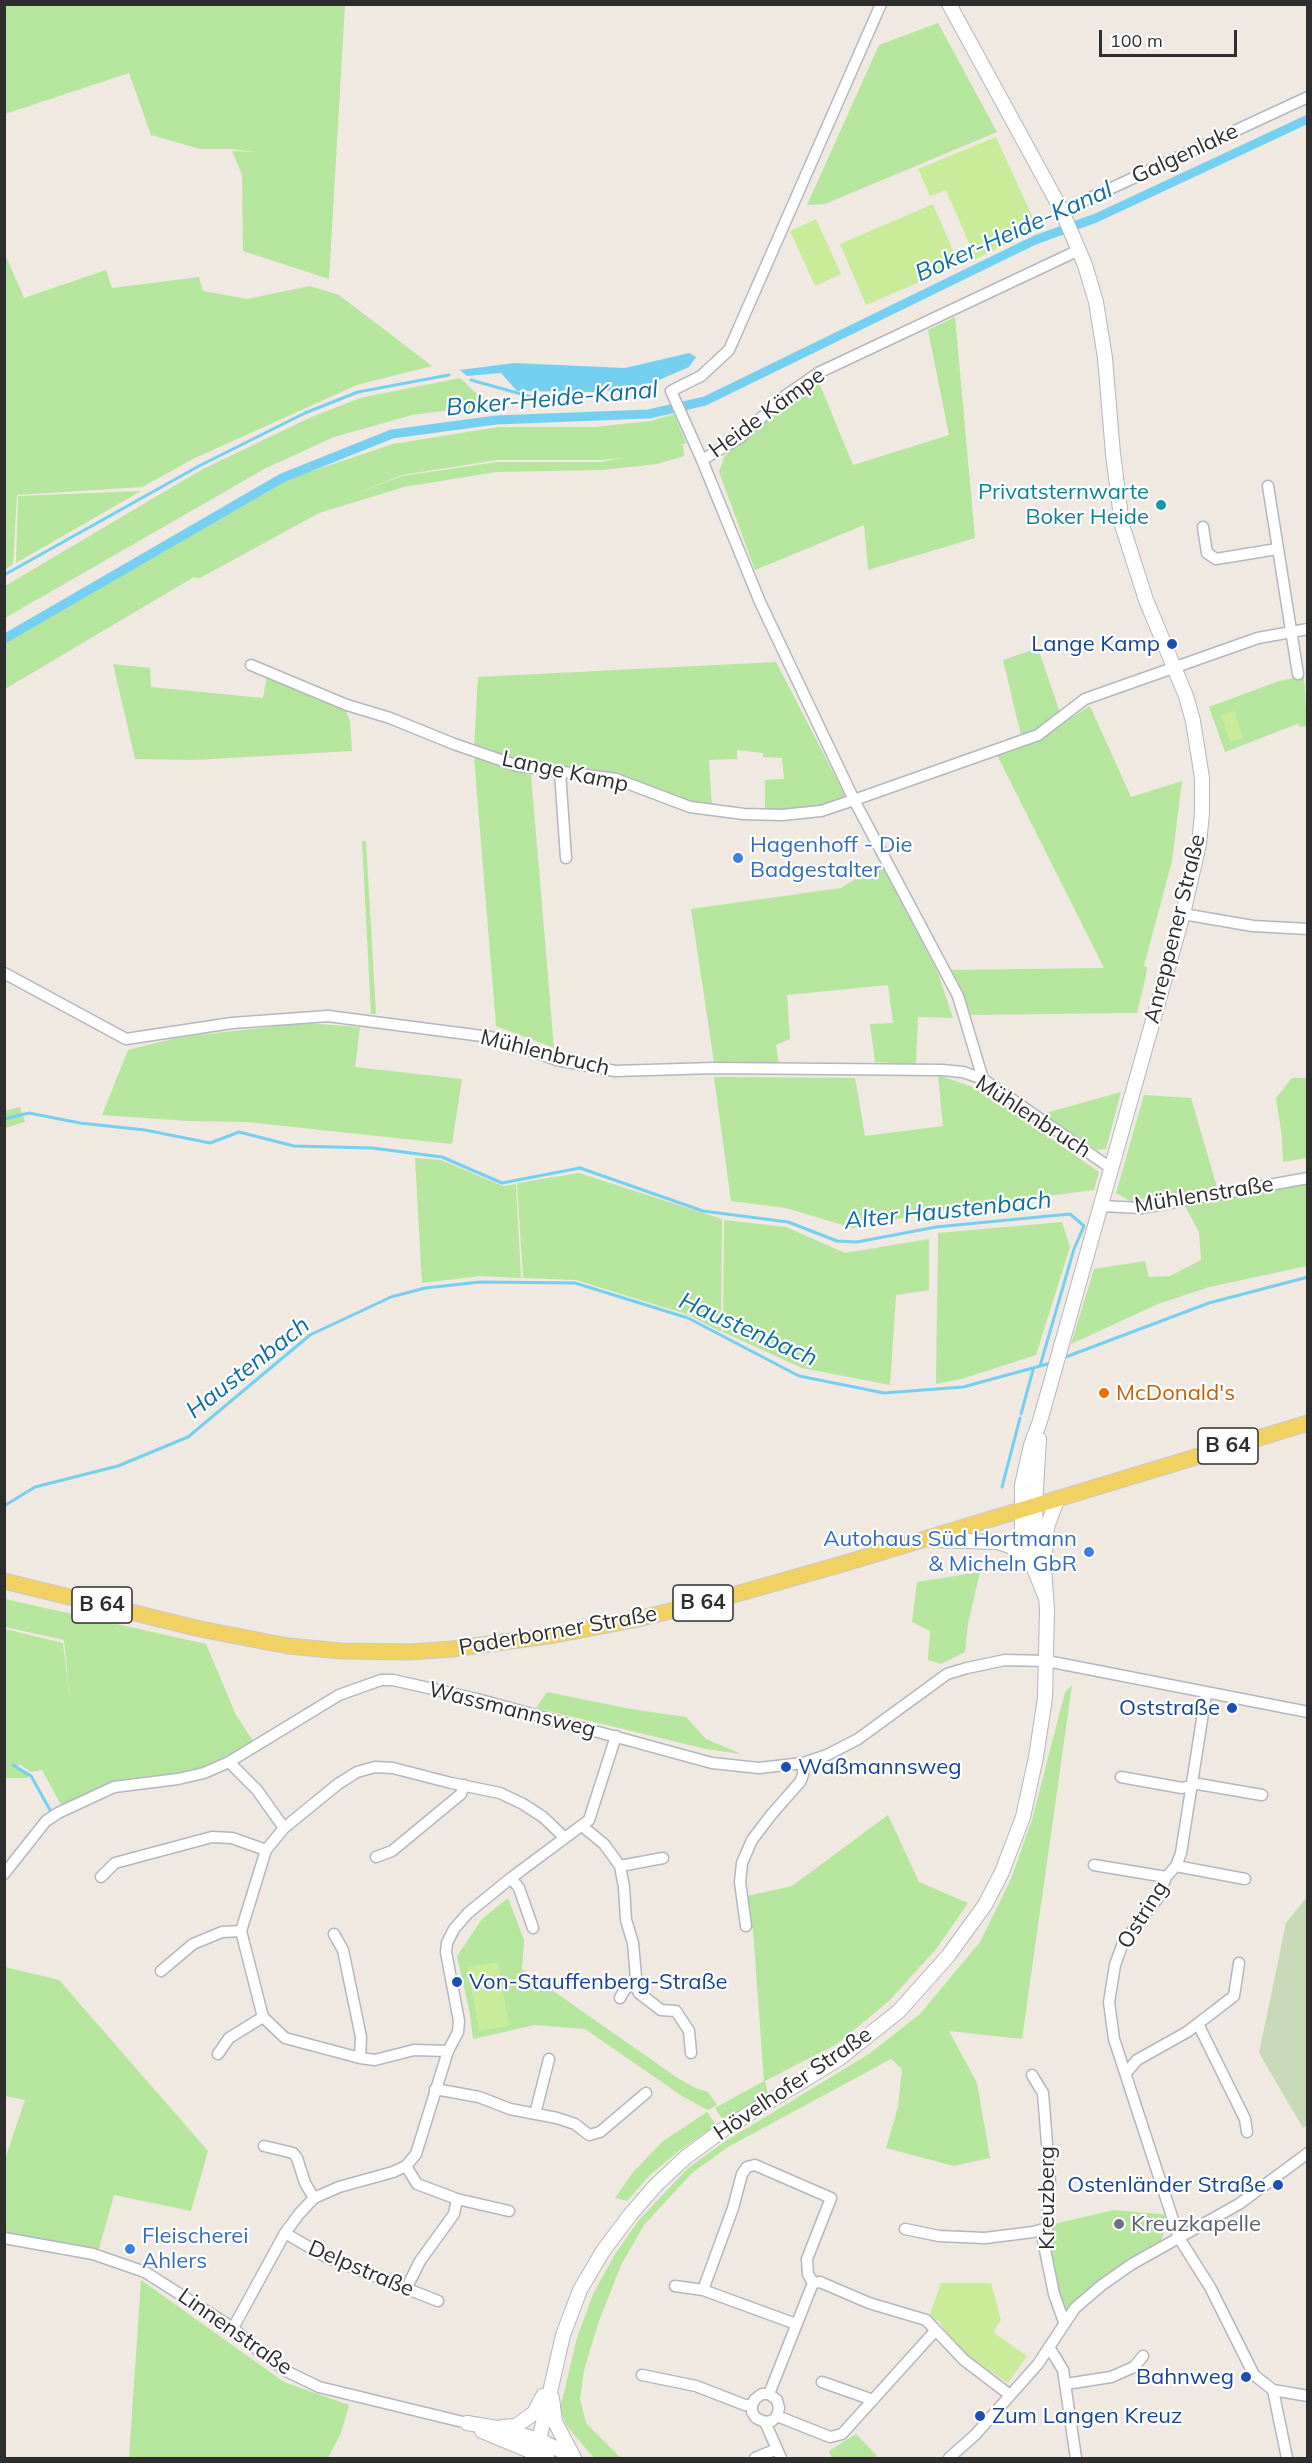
<!DOCTYPE html>
<meta charset="utf-8">
<style>
body{margin:0}
#map{position:relative;width:1312px;height:2463px;overflow:hidden;background:#efe9e1;font-family:Mulish,sans-serif}
canvas{display:block}
.frame{position:absolute;inset:0;border:6px solid #2e2e2e;pointer-events:none}
.scale{position:absolute;left:1099px;top:30px;width:138px;height:27px;box-sizing:border-box;border:3px solid #2e2e2e;border-top:0;padding-left:8px;font-size:18px;line-height:21px;white-space:nowrap;color:#2e2e2e;-webkit-text-stroke:4px #fff;paint-order:stroke}
</style>
<div id="map">
<canvas width="1312" height="2463"></canvas>
<div class="frame"></div>
<div class="scale">100 m</div>
</div>
<script>
const ctx = document.querySelector('canvas').getContext('2d');
ctx.lineJoin = 'round';
function paint(path, color) { ctx.fillStyle = color; ctx.fill(path, 'evenodd'); }
const poly = rows => new Path2D(rows.map(r => 'M' + r).join(''));
function trace(path, color, width, dash) { ctx.strokeStyle = color; ctx.lineWidth = width; ctx.lineCap = dash ? 'butt' : 'round'; ctx.setLineDash(dash || []); ctx.stroke(path); }
function label(font, color, halo, rows, align = 'center') {
  ctx.font = font + ' Mulish,sans-serif'; ctx.lineWidth = 4.5; ctx.setLineDash([]); ctx.textBaseline = 'middle'; ctx.strokeStyle = halo; ctx.fillStyle = color; for (const [text, x, y, turn = 0] of rows) {
    ctx.save(); ctx.translate(x, y); ctx.rotate((+turn || 0) * Math.PI / 180); ctx.textAlign = isNaN(turn) ? turn : align; if (halo) ctx.strokeText(text, 0, 0); ctx.fillText(text, 0, 0); ctx.restore();
  }
}
paint(poly([
 [4,5,345,5,329,279,243,251,242,175,232,151,256,152,231,149,200,149,151,135,129,73,5,114],
 [938,23,997,132,825,204,807,205,879,45],
 [4,252,24,298,106,270,112,288,199,277,203,291,247,299,310,286,339,295,432,366,357,385,195,458,142,487,17,495,13,564,5,570],
 [955,317,975,538,868,570,864,525,755,570,719,472,725,455,818,380,853,465,949,435,928,330],
 [460,378,476,393,495,404,412,415,334,437,266,468,5,618,5,586,201,470,309,418,360,398],
 [674,414,686,443,679,446,683,445,684,456,657,464,602,470,496,472,404,487,319,513,200,578,194,577,5,689,5,642,282,481,393,444,498,427,594,427,650,421],
 [622,458,601,462,497,462,402,476,355,494,402,475,497,460,602,460],
 [141,491,16,563,18,496],
 [1038,648,1060,713,1037,731,1021,735,1003,660],
 [776,662,847,799,821,808,765,814,765,780,784,779,782,758,763,757,763,753,737,750,737,759,709,760,712,807,691,804,616,777,519,761,474,748,478,677],
 [113,664,150,668,151,687,263,698,267,675,344,707,350,721,352,751,194,760,135,759],
 [1304,676,1307,726,1301,727,1297,724,1225,752,1209,707,1279,681],
 [1090,706,1131,797,1182,781,1172,861,1144,966,1147,967,1146,976,1137,1013,969,1015,958,981,951,970,1104,968,997,755,1040,737],
 [474,757,518,772,531,775,554,1048,496,1026],
 [362,841,366,841,376,1014,371,1014],
 [881,863,938,973,953,1018,918,1017,916,1064,875,1062,870,1024,893,1023,888,985,787,995,790,1039,776,1045,779,1063,714,1062,691,909,841,888],
 [305,1023,360,1027,355,1067,462,1079,452,1144,247,1122,187,1121,102,1115,128,1050,180,1037],
 [938,1075,981,1090,1099,1172,1094,1190,950,1208,853,1228,786,1208,731,1201,714,1077,855,1078,865,1136,943,1126],
 [1292,1078,1307,1078,1307,1158,1283,1162,1282,1137,1276,1098],
 [1121,1092,1106,1149,1097,1150,1042,1114],
 [1144,1095,1191,1098,1217,1187,1130,1201,1116,1193],
 [20,1107,25,1122,5,1128,5,1111],
 [415,1158,441,1160,503,1186,516,1184,521,1278,481,1276,422,1283],
 [579,1173,722,1219,721,1332,689,1315,576,1280,523,1278,517,1183],
 [1307,1182,1307,1266,1209,1287,1158,1304,1071,1344,1094,1269,1145,1261,1149,1277,1170,1276,1201,1260,1199,1232,1185,1206],
 [724,1220,786,1227,845,1253,929,1239,929,1290,896,1295,890,1385,802,1368,723,1332],
 [1062,1222,1070,1247,1036,1355,965,1378,936,1384,938,1233],
 [980,1572,968,1624,965,1652,941,1664,928,1660,930,1631,912,1622,917,1582],
 [5,1599,206,1644,236,1715,253,1741,225,1757,202,1767,177,1775,113,1782,61,1805,42,1770,31,1772,19,1764,17,1768,28,1775,28,1778,5,1778,5,1629,63,1643,70,1702,64,1640,5,1627],
 [1072,1685,1022,2039,949,2031,977,2083,990,2158,954,2166,886,2148,898,2107,902,2069,891,2059,728,2147,692,2173,644,2225,621,2265,598,2324,584,2370,580,2399,586,2423,621,2458,594,2458,566,2425,560,2409,577,2338,593,2294,614,2256,638,2221,688,2168,724,2142,869,2054,920,2014,980,1942,1011,1879,1032,1820,1065,1692],
 [547,1692,631,1709,686,1717,706,1739,741,1754,706,1749,536,1708],
 [888,1815,919,1882,968,1903,937,1948,889,2001,837,2044,765,2081,768,2094,723,2120,715,2108,764,2081,753,1930,743,1897,792,1886],
 [508,1898,524,1940,522,1969,679,2079,695,2088,708,2092,717,2105,708,2110,682,2096,585,2029,535,2025,473,2039,470,2014,457,1956,482,1919],
 [5,1967,59,1980,208,2151,191,2211,114,2195,99,2249,5,2233,5,2159,25,2100,5,2096],
 [707,2112,716,2125,680,2150,649,2176,627,2201,615,2198,634,2171,663,2141],
 [1114,2210,1170,2215,1161,2241,1106,2276,1064,2312,1046,2249,1050,2225],
 [141,2280,284,2382,349,2405,341,2433,328,2458,129,2458],
 [856,2434,877,2456,874,2458,832,2458,829,2451]
]), '#b6e59e');
paint(poly([
 [1307,1892,1308,2124,1303,2128,1259,2053,1286,1923,1306,1898]
]), '#c8d9b8');
paint(poly([
 [996,137,1038,229,976,259,946,190,930,196,918,169],
 [933,204,959,265,866,305,840,244],
 [816,219,841,274,815,286,790,231],
 [1234,711,1243,738,1230,742,1221,715],
 [498,1962,509,2026,479,2031,468,1967],
 [941,2283,991,2283,1001,2320,993,2332,1027,2356,1008,2383,954,2347,939,2321,929,2317]
]), '#c9ec9a');
paint(poly([
 [689,353,696,357,689,367,650,384,599,392,517,391,501,373,467,376,460,370,514,363,625,368]
]), '#75cff0');
trace(poly([
 [471,380,546,401],
 [4,575,199,466,305,413,358,392,449,375],
 [4,1119,29,1113,80,1123,145,1130,210,1143,239,1132,294,1146,372,1148,442,1157,502,1183,580,1168,703,1211,788,1222,837,1241,857,1242,936,1227,1070,1214,1084,1226,1074,1249,1040,1366],
 [1063,1358,1209,1303,1308,1277],
 [1021,1414,1033,1370],
 [1002,1487,1020,1418],
 [4,1506,35,1487,118,1466,188,1437,310,1335,391,1297,425,1288,480,1282,575,1283,688,1318,799,1376,884,1393,963,1387,1051,1363],
 [13,1765,31,1776,50,1810]
]), '#75cff0', 3);
trace(poly([
 [4,639,282,478,392,434,496,420,649,414,705,401,1035,240,1096,218,1308,119]
]), '#75cff0', 9);
const street = poly([
 [881,4,729,350,701,376,671,391,702,460,741,437,782,398,818,373,1079,250],
 [1062,211,1308,97],
 [702,460,760,602,854,800,958,996,983,1079],
 [1268,486,1298,674],
 [1203,527,1207,553,1216,559,1277,549],
 [251,665,347,705,390,718,454,744,518,766,616,779,690,807,744,814,782,815,821,811,854,800,1038,735,1085,699,1258,638,1308,629],
 [560,772,566,858],
 [1183,914,1253,926,1308,929],
 [4,973,126,1039,232,1023,328,1016,490,1037,557,1060,615,1071,714,1068,942,1070,963,1072,983,1079,1112,1169],
 [1101,1206,1141,1208,1308,1178],
 [1206,1694,1181,1853,1176,1866,1166,1877,1158,1898,1123,1943,1115,1965,1109,2002,1114,2039,1179,2238,1210,2287,1254,2375,1273,2390,1308,2396],
 [229,1762,257,1790,284,1828],
 [1121,1777,1182,1788,1198,1784,1262,1795],
 [582,1826,604,1844,620,1866,624,1887,626,1920,633,1943,637,1989,639,1993,661,2010,676,2011,689,2031,691,2053],
 [376,1857,392,1851,461,1794,464,1785],
 [1094,1865,1166,1877],
 [620,1866,663,1858],
 [1176,1866,1245,1879],
 [4,1874,46,1821,58,1813,114,1787,178,1779,204,1773,229,1762,339,1695,381,1680,393,1680,477,1699,712,1763,759,1768,803,1763,827,1755,858,1739,947,1674,967,1668,1005,1660,1047,1661,1308,1712],
 [101,1877,115,1863,212,1837,232,1838,266,1850],
 [511,1878,519,1888,533,1928],
 [746,1926,740,1882,742,1863,752,1840,771,1815,800,1782,803,1775,803,1763],
 [334,1934,343,1950,361,2037,360,2058],
 [161,1971,193,1944,222,1932,241,1931],
 [620,1998,625,1989,635,1983],
 [1198,2024,1245,2119,1247,2132],
 [448,2051,414,2050,375,2060,360,2058,285,2038,263,2017,241,1931,266,1850,284,1828,338,1784,357,1772,375,1767,393,1768,451,1783,500,1793,523,1804,543,1817,564,1837],
 [218,2054,229,2038,263,2017],
 [1126,2073,1137,2060,1187,2032,1234,1996,1239,1963],
 [1032,2075,1043,2093,1050,2182,1047,2228,1043,2240,1054,2294,1064,2322],
 [435,2089,479,2097,510,2109,557,2118,575,2124,589,2135,600,2132,646,2093],
 [535,2114,549,2059],
 [264,2146,293,2153,297,2158,305,2183,314,2198],
 [406,2166,417,2184,457,2199,509,2211],
 [905,2229,939,2236,985,2238,1033,2232,1047,2228],
 [285,2233,326,2257,438,2301],
 [4,2238,93,2254,145,2272,233,2328,259,2351,288,2372,319,2387,467,2423],
 [813,2283,820,2282,869,2303,926,2320,964,2360,1010,2395],
 [675,2286,703,2290,796,2324],
 [406,2289,420,2261,454,2214,457,2199],
 [703,2290,733,2208,742,2174,747,2167,755,2165,831,2198,807,2259,808,2274,813,2283,769,2394],
 [233,2328,285,2233,299,2214,314,2198,339,2187,393,2172,406,2166,416,2154,448,2051,458,2032,459,2021,446,1952,447,1943,454,1929,468,1913,511,1878,589,1820,616,1736],
 [1049,2347,1063,2370,1076,2458],
 [642,2375,696,2386,745,2405,752,2405],
 [822,2382,873,2400],
 [1066,2384,1111,2377,1134,2367,1143,2356],
 [1273,2390,1287,2458],
 [777,2416,830,2437,842,2434,935,2331],
 [765,2422,772,2421,777,2416,779,2408,777,2400,769,2394,762,2394,755,2399,752,2405,752,2412,756,2418,765,2422,781,2458],
 [755,2458,777,2449],
 [949,2458,975,2435,1038,2364,1075,2308,1102,2285,1132,2264,1239,2204,1308,2153]
]);
const secondary = poly([
 [949,4,1062,211,1085,265,1096,302,1105,358,1113,454,1122,525,1146,600,1186,696,1193,721,1202,778,1202,813,1199,844,1183,914,1040,1421,1031,1445,1022,1485,1022,1528,1031,1561,1046,1598],
 [931,1540,998,1542,1012,1547,1031,1561],
 [1045,1554,1047,1527,1057,1500],
 [552,2398,555,2422,574,2458],
 [467,2423,497,2428,539,2440,572,2456],
 [502,2427,516,2426,534,2413,543,2396],
 [482,2431,547,2458],
 [535,2458,563,2335,580,2290,603,2251,630,2215,656,2185,686,2157,724,2129,840,2058,899,2011,948,1956,985,1905,1002,1872,1023,1817,1036,1757,1045,1698,1047,1610,1044,1568,1036,1532,1035,1506,1039,1439]
]);
const primary = poly([
 [4,1581,200,1629,288,1646,341,1651,410,1652,452,1649,555,1635,633,1620,712,1601,849,1562,1308,1423]
]);
trace(street, '#b4b7c1', 13);
trace(secondary, '#b4b7c1', 16);
trace(primary, '#c9c9c9', 17);
trace(street, '#fff', 10);
trace(secondary, '#fff', 14);
trace(primary, '#f2d163', 15);
for (const [x, y, r, color] of [
 [1161,505,6,"#0f9aa8"],
 [1172,644,6,"#1a4fb4"],
 [738,858,6,"#3f7fe0"],
 [1104,1393,6,"#e8710a"],
 [1089,1552,6,"#3f7fe0"],
 [1232,1708,6,"#1a4fb4"],
 [786,1767,6,"#1a4fb4"],
 [457,1982,6,"#1a4fb4"],
 [1278,2185,6,"#1a4fb4"],
 [1119,2224,6,"#6b7280"],
 [130,2249,6,"#3f7fe0"],
 [1246,2377,6,"#1a4fb4"],
 [980,2416,6,"#1a4fb4"]
]) { const dot = new Path2D(); dot.arc(x, y, r, 0, 2 * Math.PI); ctx.fillStyle = color; ctx.fill(dot); trace(dot, '#fff', 2); }
for (const [x, y, w] of [
 [1228,1446,60],
 [703,1603,60],
 [102,1605,60]
]) { const box = new Path2D(); box.roundRect(x - w / 2, y - 18, w, 36, 4.5); ctx.fillStyle = '#fff'; ctx.fill(box); trace(box, '#2e2e2e', 1.5); }
label('bold 21px', '#2e2e2e', null, [
 ["B 64",1228,1446],
 ["B 64",703,1603],
 ["B 64",102,1605]
]);
label('22px', '#2e2e2e', '#fff', [
 ["Galgenlake",1185,154,-25],
 ["Heide Kämpe",767,413,-36],
 ["Lange Kamp",565,772,12],
 ["Anreppener Straße",1175,929,-76],
 ["Mühlenbruch",545,1053,14],
 ["Mühlenbruch",1033,1117,33],
 ["Mühlenstraße",1204,1195,-9],
 ["Paderborner Straße",558,1631,-10],
 ["Wassmannsweg",512,1710,14],
 ["Ostring",1143,1915,-58],
 ["Hövelhofer Straße",793,2084,-34],
 ["Kreuzberg",1047,2198,-90],
 ["Delpstraße",361,2269,23],
 ["Linnenstraße",235,2332,35]
]);
label('22px', '#0d838f', '#fff', [
 ["Privatsternwarte",1149,492],
 ["Boker Heide",1149,517]
], 'right');
label('22px', '#164399', '#fff', [
 ["Lange Kamp",1160,644],
 ["Oststraße",1220,1708],
 ["Waßmannsweg",798,1767,"left"],
 ["Von-Stauffenberg-Straße",469,1982,"left"],
 ["Ostenländer Straße",1266,2185],
 ["Bahnweg",1234,2377],
 ["Zum Langen Kreuz",992,2416,"left"]
], 'right');
label('22px', '#366cbe', '#fff', [
 ["Hagenhoff - Die",750,845],
 ["Badgestalter",750,870],
 ["Autohaus Süd Hortmann",1077,1539,"right"],
 ["& Micheln GbR",1077,1564,"right"],
 ["Fleischerei",142,2236],
 ["Ahlers",142,2261]
], 'left');
label('22px', '#c56008', '#fff', [
 ["McDonald's",1116,1393]
], 'left');
label('22px', '#5b616d', '#fff', [
 ["Kreuzkapelle",1131,2224]
], 'left');
label('italic 24px', '#0d6fa3', '#fff', [
 ["Boker-Heide-Kanal",1014,232,-24],
 ["Boker-Heide-Kanal",552,399,-5],
 ["Alter Haustenbach",948,1211,-6],
 ["Haustenbach",748,1330,24],
 ["Haustenbach",248,1368,-38]
]);
</script>
